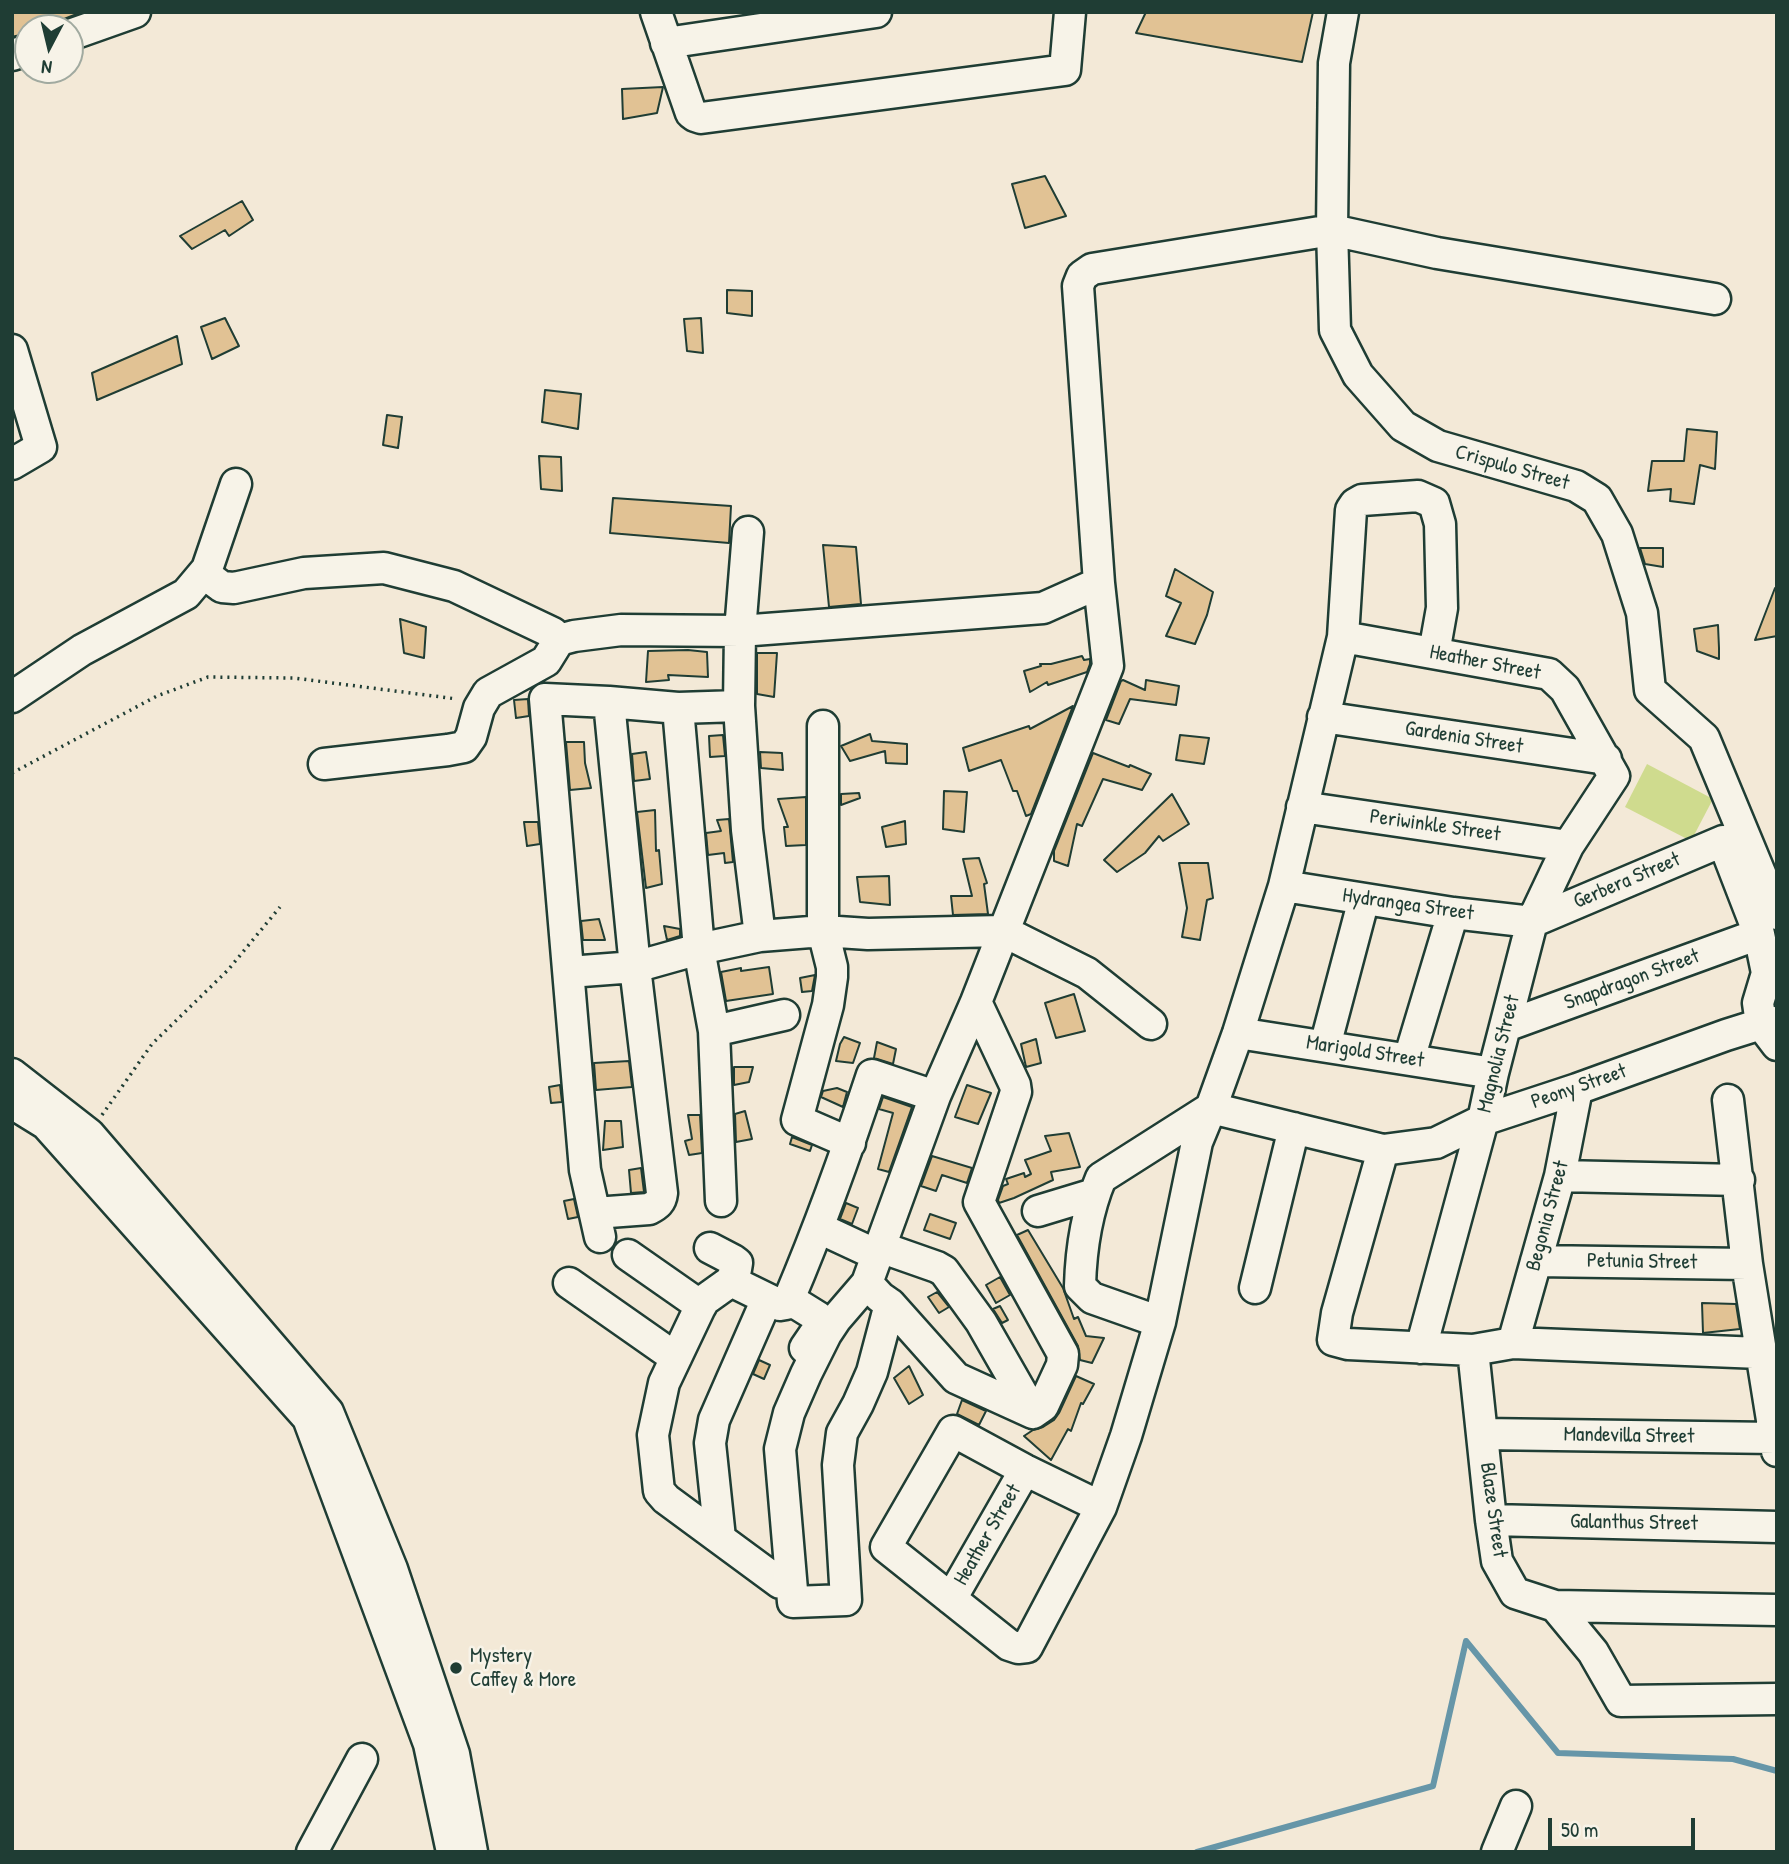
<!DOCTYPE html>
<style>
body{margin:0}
#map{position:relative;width:1789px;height:1864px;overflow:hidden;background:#f3e9d7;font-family:"Patrick Hand",sans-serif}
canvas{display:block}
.frame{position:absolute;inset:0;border:14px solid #1f3d34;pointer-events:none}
.north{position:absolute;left:14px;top:14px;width:70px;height:70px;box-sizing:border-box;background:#f7f3e8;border:2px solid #a1aaa0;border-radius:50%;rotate:187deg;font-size:19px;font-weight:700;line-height:28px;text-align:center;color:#1f3d34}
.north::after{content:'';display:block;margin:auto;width:24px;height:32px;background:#1f3d34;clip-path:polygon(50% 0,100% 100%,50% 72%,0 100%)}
.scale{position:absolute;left:1548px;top:1818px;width:147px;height:32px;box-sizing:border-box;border:4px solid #1f3d34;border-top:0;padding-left:9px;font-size:21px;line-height:24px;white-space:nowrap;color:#1f3d34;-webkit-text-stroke:5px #f7f3e8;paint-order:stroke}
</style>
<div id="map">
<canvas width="1789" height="1864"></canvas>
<div class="frame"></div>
<div class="north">N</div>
<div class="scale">50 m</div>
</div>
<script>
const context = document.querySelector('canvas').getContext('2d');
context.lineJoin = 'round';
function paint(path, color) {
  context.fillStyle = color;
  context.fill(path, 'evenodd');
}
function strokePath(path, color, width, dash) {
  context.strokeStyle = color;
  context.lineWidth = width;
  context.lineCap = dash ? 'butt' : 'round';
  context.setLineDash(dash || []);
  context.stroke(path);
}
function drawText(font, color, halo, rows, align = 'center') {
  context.font = font + ' "Patrick Hand",sans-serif';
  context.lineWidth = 5;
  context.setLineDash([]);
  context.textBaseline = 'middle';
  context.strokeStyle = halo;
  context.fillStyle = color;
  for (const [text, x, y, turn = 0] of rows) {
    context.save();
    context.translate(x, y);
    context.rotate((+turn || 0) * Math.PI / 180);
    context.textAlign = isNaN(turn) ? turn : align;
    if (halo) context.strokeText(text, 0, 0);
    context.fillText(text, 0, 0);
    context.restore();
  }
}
paint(new Path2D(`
 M1647,764L1713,799L1691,841L1625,807Z`), '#cfdb8e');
strokePath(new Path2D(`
 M1197,1852L1433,1786L1466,1641L1558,1753L1733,1759L1777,1771`), '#6696a8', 6);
const building = new Path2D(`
 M12,12H82L64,19L57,23L55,28H28V33L12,37Z
 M1146,12H1313L1302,62L1136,33Z
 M663,87L657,113L623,119L622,89Z
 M1045,176L1066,216L1025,228L1012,184Z
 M242,201L253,220L229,236L225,230L192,249L180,236Z
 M727,290L752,291V316L727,313Z
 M225,318L239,346L212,359L201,327Z
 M701,318L703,353L687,351L684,319Z
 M177,336L182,364L97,400L92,373Z
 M545,390L581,394L578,429L542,422Z
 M387,415L402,417L398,448L383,445Z
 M1687,429L1717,432L1715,469L1700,465L1694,504L1670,501L1671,489L1648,491L1652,461H1684Z
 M539,456L561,457L562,491L541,489Z
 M613,498L731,506L729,543L610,533Z
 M823,545L856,547L861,604L829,607Z
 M1640,548H1663V567L1645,564Z
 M1175,569L1213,592L1207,615L1195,644L1166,636L1181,603L1166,596Z
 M1775,588H1777V636L1755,640Z
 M400,619L426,627L424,658L404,653Z
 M1718,625L1719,648V659L1697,651L1694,629Z
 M688,650L707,652L708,677L668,675L669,680L646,682L648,651Z
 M757,653H777L774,697L757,694Z
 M1082,656L1084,660L1090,659V664L1087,672L1048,685L1047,682L1030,692L1024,671L1041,666L1040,664H1051Z
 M1123,680L1145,690L1146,680L1179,686L1176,705L1130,699L1119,724L1106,720L1121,681Z
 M528,699L529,716L516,718L514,700Z
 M1073,706L1031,814L1026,816L1017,791H1013L1001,760L969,771L963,748L1029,726L1030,729Z
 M870,734L872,741L907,744V764L886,763L885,751L850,761L841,746Z
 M723,735L725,756L710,757L709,736Z
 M1180,735L1209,738L1204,764L1176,760Z
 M566,742H584L585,763L591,788L570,790Z
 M646,752L650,779L634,781L632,754Z
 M760,752L782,753L783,770L761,768Z
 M1093,753L1129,767L1130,765L1151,774L1142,790L1103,779L1082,826L1077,824L1068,866L1054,861V851Z
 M944,791L967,792L964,832L943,829Z
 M859,793L860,798L841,805V794Z
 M1172,794L1189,824L1163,841L1159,836L1145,853L1117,872L1104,860Z
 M806,797V845L786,846L784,827H788L778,799Z
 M655,810L656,851L659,850L662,884L646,888L637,812Z
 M729,819L733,862L725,863L724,853L708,855L706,833L721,831L717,820Z
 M905,821L906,844L886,847L882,827Z
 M524,822H538L540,844L527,846Z
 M979,858L987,883L984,884L988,914L953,915L951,896H972L963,859Z
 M1179,863H1208L1213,898L1207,900L1200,940L1182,937L1187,908Z
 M889,876L890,905L860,902L857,877Z
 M599,919L605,940H583L581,921Z
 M664,926L680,929V936L667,940Z
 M769,967L773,994L726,1001L721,972L741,968V971Z
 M815,975L812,991L802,992L800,978Z
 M1074,994L1085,1031L1056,1038L1045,1003Z
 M844,1037L860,1043L853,1063L836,1061L840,1044Z
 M1036,1039L1041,1063L1026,1067L1021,1044Z
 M877,1042L896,1049L893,1064L874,1058Z
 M629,1061L632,1087L596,1090L594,1063Z
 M734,1067H753L749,1082L734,1085Z
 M560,1085L562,1102L551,1103L549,1087Z
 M967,1085L991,1093L978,1124L955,1117Z
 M837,1088L847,1092L843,1107L821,1097L823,1091Z
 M883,1097L912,1107L889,1172L878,1169L893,1113L879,1109Z
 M745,1111L752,1139L736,1142L735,1114Z
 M688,1115H700L702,1153L689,1155L685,1141L692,1139Z
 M605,1121H621L623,1147L603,1150Z
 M1069,1133L1080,1167L1051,1172L1053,1180L1014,1198L999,1203L998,1200L1003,1186L1008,1184L1006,1179L1024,1173L1025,1177L1031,1174L1025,1160L1051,1151L1045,1136Z
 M792,1137L812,1145L810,1151L790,1144Z
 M932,1156L972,1168L967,1183L942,1175L936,1191L921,1186Z
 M641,1168L644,1192L631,1193L629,1170Z
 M574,1199L578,1217L568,1219L564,1201Z
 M846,1203L858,1208L852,1224L840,1219Z
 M930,1214L956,1223L950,1239L924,1230Z
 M1028,1230L1063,1288L1074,1319L1078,1317L1086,1336L1104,1338L1092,1363L1080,1360L1078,1346L1017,1235Z
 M1000,1277L1010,1295L996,1303L986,1285Z
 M937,1292L949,1307L939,1313L928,1297Z
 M1702,1303L1736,1304L1740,1329L1703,1333Z
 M1000,1306L1008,1320L1002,1323L993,1309Z
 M759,1360L770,1365L764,1379L753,1374Z
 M909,1366L923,1395L909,1404L894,1378Z
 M1076,1376L1094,1384L1083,1404L1081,1403L1071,1431L1068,1429L1051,1460L1024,1436L1033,1430L1043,1427L1054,1420L1059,1413Z
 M962,1400L986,1411L979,1425L957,1414Z`);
paint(building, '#e1c294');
strokePath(building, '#1f3d34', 2);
const minor = new Path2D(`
 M656,12L691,113L695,116L701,118L1065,70L1070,12
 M1343,12L1334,63L1332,230L1335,330L1358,375L1403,426L1438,446L1576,486L1597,499L1617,534L1642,613L1650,690L1704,738L1777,914
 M70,35L135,12
 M666,43L876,12
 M12,55L28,50
 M12,350L41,447L12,464
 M236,484L207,569L210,578L222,587L234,588L304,573L384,568L454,586L553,633L559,640
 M1343,637L1549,674L1565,689L1614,776L1568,846L1532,922L1493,1073L1483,1120L1421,1348
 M12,697L82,650L186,594L207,569
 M678,708L699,949L714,1031L721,1201
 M1323,717L1606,759
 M823,726V931L832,967V977L828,1005L797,1120L850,1143
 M324,764L448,750L464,747L471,737L479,708L488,693L546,661L559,640L574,636L621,630L740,631L748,532
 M1302,807L1568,846
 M760,936L747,830L739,706L740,631L1043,608L1099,583
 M569,972L635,967L699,949L760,936L823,931L868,934L1003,931L1087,973L1151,1024
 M976,1002L1015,1085L1016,1092L979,1202L1063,1354L1062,1365L1043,1406L1033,1413L956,1378L890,1304L880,1297L867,1283L935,1096L976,1002L1108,666L1099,583L1078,286L1082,276L1092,269L1332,230L1437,253L1715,299
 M1777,1022L1761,1024L1777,1045
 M1506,1026L1759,934
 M714,1031L784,1015
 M1238,1033L1493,1073
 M1325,1046L1364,899
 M1409,1059L1453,913
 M12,1074L89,1134L328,1412L392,1569L454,1754L472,1852
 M1728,1100L1747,1264L1777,1451
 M12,1103L46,1124L308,1418L429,1744L452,1852
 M1211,1108L1383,1150L1436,1143L1483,1120L1577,1089L1726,1035L1761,1024L1758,1003L1767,973L1759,934L1723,841L1532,922L1453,913L1284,886
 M1383,1150L1337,1313L1333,1340L1348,1344L1473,1350L1513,1343L1760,1353
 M1560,1176L1739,1180
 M1038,1211L1094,1194
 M595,1213L649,1209C657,1205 661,1202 662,1193L635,967L609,702
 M819,1228L877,1255
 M600,1237L585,1170L545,699L609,702L678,708L739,706
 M880,1247L937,1267L944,1271L981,1322L1033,1413
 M710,1248L733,1260L737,1263L736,1269L731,1281L703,1301L664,1383L653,1435L659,1491L666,1499L780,1583
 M628,1255L701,1306
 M1536,1261L1747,1264
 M731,1281L780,1305L786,1304L789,1299C820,1226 847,1151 872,1075L935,1096
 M569,1283L676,1358
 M867,1283L836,1319L826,1334L806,1374L789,1413L780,1449L793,1602L846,1600L838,1465L842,1433L858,1404L872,1372L890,1304
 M1255,1288L1294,1128
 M789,1299L818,1317V1329L805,1348
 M1160,1322L1092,1298L1080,1286C1081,1250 1087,1211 1101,1178L1211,1108
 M1513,1343L1560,1176L1577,1089
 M1473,1350L1491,1520L1497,1561L1515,1593L1555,1606L1593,1652L1621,1701L1777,1699
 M1483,1434L1775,1438
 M1101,1507L1025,1470L953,1431L886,1547L1009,1645L1018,1648L1027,1647L1101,1507L1126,1436L1160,1322L1197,1142L1211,1108L1238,1033L1284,886L1343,637L1351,510L1355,504L1362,500L1418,496L1434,503L1440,524L1442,608L1434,653
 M1491,1520L1777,1527
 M720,1538L710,1443L714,1420L767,1299
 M951,1599L1025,1470
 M1555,1606L1777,1610
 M312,1852L362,1759
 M1497,1852L1516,1806`);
strokePath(minor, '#1f3d34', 35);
strokePath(new Path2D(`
 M12,773L157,696L208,677L294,678L457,699
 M102,1115L152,1044L228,970L280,907`), '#1f3d34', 3.5, [2, 5]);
strokePath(minor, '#f7f3e8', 30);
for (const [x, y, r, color] of [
 [456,1668,7,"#1f3d34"]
]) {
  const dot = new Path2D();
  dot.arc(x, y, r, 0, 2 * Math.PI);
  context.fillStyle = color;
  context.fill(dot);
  strokePath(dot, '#f7f3e8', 2.5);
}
drawText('21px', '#1f3d34', '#f7f3e8', [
 ["Crispulo Street",1512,468,16],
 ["Heather Street",1485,663,11],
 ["Gardenia Street",1464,738,9],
 ["Periwinkle Street",1435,826,8],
 ["Gerbera Street",1627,881,-23],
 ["Hydrangea Street",1408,905,8],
 ["Snapdragon Street",1632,980,-20],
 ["Marigold Street",1365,1052,9],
 ["Magnolia Street",1499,1054,-76],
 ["Peony Street",1579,1087,-19],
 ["Begonia Street",1548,1216,-75],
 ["Petunia Street",1642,1262,1],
 ["Mandevilla Street",1629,1436,1],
 ["Blaze Street",1493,1510,82],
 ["Galanthus Street",1634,1523,1],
 ["Heather Street",988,1535,-60]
]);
drawText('21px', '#1f3d34', '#f7f3e8', [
 ["Mystery",470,1656],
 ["Caffey & More",470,1680]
], 'left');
</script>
